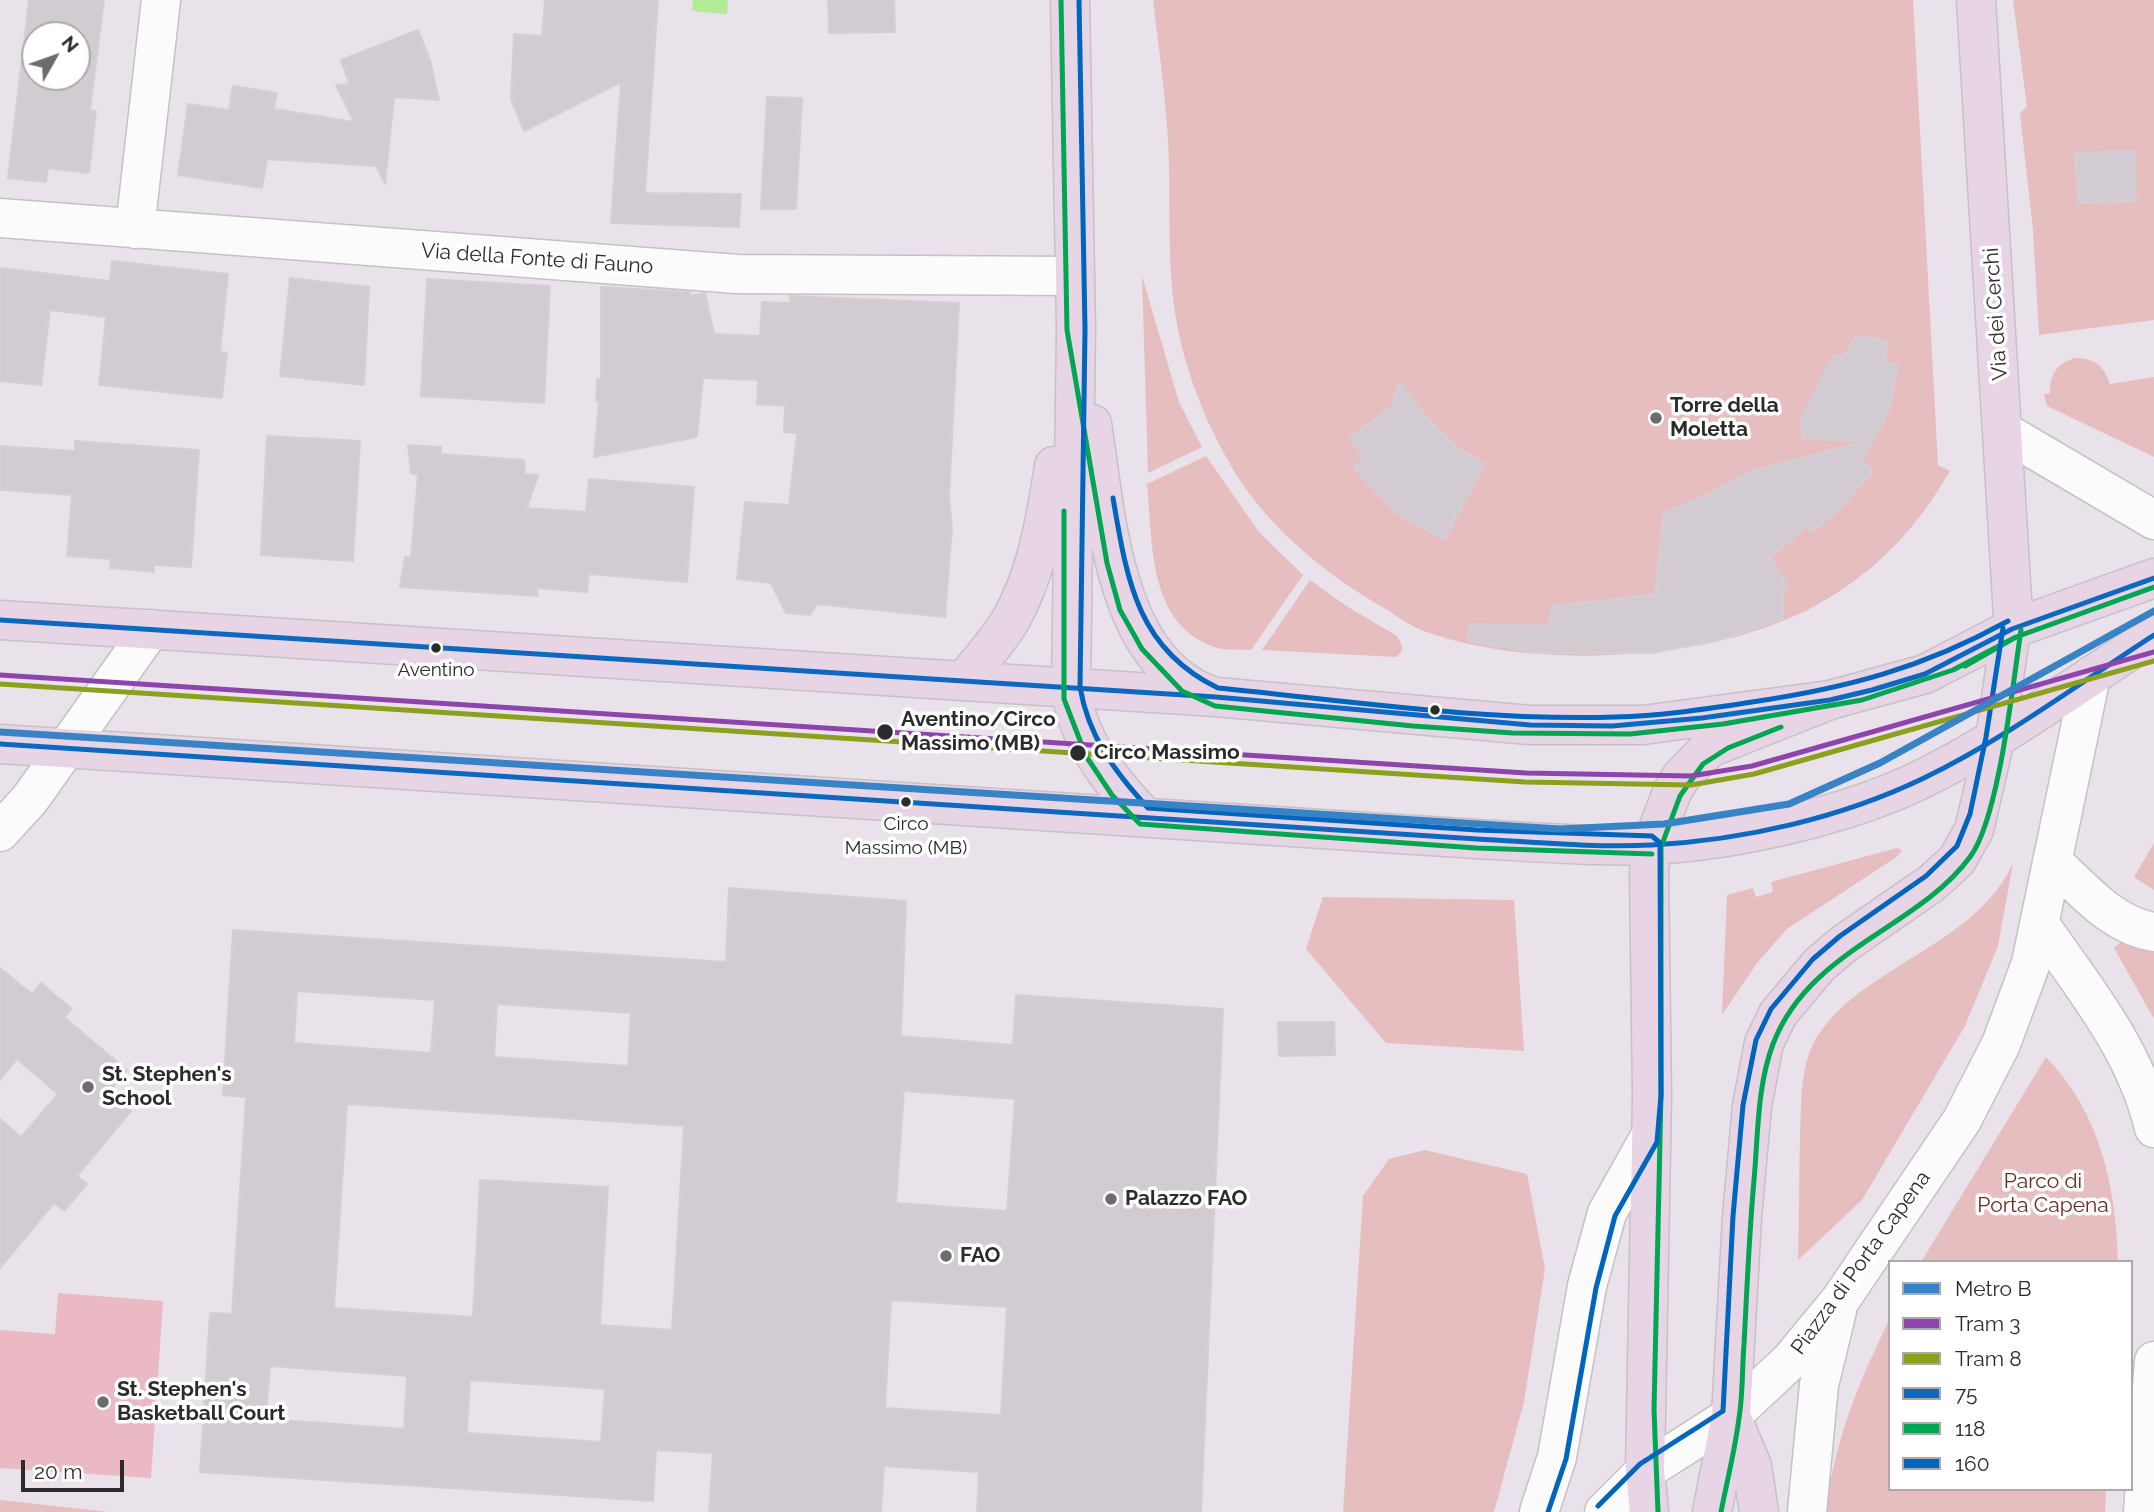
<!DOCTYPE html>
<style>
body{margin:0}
#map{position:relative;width:2154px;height:1512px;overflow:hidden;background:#eae2ea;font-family:Raleway,sans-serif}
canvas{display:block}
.legend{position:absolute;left:1888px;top:1260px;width:245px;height:231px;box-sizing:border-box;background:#fff;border:2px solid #aaa;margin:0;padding:9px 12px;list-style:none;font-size:21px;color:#2b2b2b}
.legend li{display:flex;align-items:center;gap:14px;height:35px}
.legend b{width:35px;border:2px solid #aaa}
.north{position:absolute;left:21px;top:21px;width:70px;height:70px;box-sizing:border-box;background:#fff;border:2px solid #aaa;border-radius:50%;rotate:50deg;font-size:19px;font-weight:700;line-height:28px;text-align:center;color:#2b2b2b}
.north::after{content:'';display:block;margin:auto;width:24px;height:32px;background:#6e6b6e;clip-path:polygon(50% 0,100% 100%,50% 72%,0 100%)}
.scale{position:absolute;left:21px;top:1460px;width:103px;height:32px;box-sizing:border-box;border:4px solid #2b2b2b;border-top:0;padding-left:9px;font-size:21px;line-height:24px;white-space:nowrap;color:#2b2b2b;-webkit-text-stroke:5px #fff;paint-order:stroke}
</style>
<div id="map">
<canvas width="2154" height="1512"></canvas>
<ul class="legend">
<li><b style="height:9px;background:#3783c6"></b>Metro B</li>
<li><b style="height:9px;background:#8e44ad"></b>Tram 3</li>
<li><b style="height:9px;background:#8ba01c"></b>Tram 8</li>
<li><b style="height:9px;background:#0c69bf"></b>75</li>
<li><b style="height:9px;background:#00a651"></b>118</li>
<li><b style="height:9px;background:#0065bd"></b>160</li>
</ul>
<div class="north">N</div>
<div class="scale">20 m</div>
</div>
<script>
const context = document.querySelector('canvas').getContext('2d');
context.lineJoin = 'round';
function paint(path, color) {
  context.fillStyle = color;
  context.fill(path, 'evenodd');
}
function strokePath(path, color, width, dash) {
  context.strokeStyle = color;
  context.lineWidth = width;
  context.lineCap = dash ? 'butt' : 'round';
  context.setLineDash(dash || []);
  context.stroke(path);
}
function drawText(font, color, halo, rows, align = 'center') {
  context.font = font + ' Raleway,sans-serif';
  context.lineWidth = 7;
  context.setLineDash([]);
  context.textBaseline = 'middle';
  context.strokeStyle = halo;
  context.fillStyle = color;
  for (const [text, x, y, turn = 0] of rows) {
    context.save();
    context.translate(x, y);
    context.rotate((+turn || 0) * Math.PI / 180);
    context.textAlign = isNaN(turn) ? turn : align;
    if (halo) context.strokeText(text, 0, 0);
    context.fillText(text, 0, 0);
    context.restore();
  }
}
paint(new Path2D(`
 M1153,0H1913L1938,465L1950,471C1915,531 1876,572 1815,606C1713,662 1532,671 1424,631C1412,627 1400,618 1389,611C1325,575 1261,523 1226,457C1201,412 1183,364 1175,313C1166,252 1172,188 1167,126C1164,84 1158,42 1153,0Z
 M2013,0H2154V320L2039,335L2033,230L2020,114L2027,106Z
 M1142,276L1179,402L1202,447L1148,473Z
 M2075,358C2095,358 2104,366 2110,384L2154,377V457L2047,406L2044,394L2050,393C2050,374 2057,363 2075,358Z
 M1206,456L1259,532L1303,575L1251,650C1240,649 1225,651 1214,647C1147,623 1153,542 1147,484Z
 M1310,580L1348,607L1397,636L1402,645L1401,653L1396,657L1262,650Z
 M2154,843V890L2134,877Z
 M1897,848L1902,850L1898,856L1787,929L1757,963L1722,1015L1727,895L1753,888L1756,897L1773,892L1771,882Z
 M2013,863L1998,946L1965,1026L1862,1200L1798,1260C1799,1219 1799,1178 1800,1137C1801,1112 1800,1082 1808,1057C1836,972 1974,952 2013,863Z
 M1323,897L1514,900L1524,1051L1386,1043L1306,949Z
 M2126,938L2154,950V1019L2114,948Z
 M2046,1057C2100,1113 2116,1185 2118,1262H1921Z
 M1425,1150L1527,1174L1545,1269L1524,1402L1494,1512H1343L1363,1196L1389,1159Z
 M1890,1319V1489H2106L2105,1512H1825C1836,1439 1857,1384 1890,1319Z
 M0,1500L109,1512H0Z`), '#e6bebf');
paint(new Path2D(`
 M58,1293L163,1301L151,1478L0,1468V1330L55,1334Z`), '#eab9c4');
paint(new Path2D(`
 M693,0H728L727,14L692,11Z`), '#b3ea96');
const building = new Path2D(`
 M29,0H104L90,110L96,111L89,173L48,168L46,182L8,178ZM35,35H77V77H35Z
 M545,0H658L645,193L741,194L739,227L611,223L621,82L524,131L511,99L514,34L542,36Z
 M828,0H894L895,32L829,33Z
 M418,30L430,60L439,100L394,97L385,184L376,166L267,159L262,188L178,175L188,104L229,110L233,86L277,93L274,109L354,122L336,85L349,84L341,60Z
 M767,97L802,98L796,209H761Z
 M2134,151L2136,201L2079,203L2075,153Z
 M112,261L228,274L220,352L227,353L222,398L99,385L106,317L50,310L41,385L0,381V268L110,281Z
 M290,278L369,287L364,385L280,376Z
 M427,279L550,286L544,403L421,396Z
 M601,287L690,292V296L705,293L714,334L760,336L762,302L790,303V296L959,303L949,496L952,528L945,617L817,604L810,615L786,613L771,583L737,579L745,502L789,505L797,433L784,432L785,406L757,404L758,380L703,378L697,437L594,457L599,402L596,400L597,379H601Z
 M1856,336L1888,341L1884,361L1898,366L1888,412L1862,462L1873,471L1834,515L1811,531L1807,526L1770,557L1788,587L1783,591V619L1716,641L1652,653H1541L1468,641L1469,624L1549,626L1552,606L1655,595L1664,513L1714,492L1749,472L1867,441L1803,439L1800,422L1833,355L1843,358Z
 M1399,382L1432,424L1452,443L1484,464L1444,540L1396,512L1354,468L1364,458L1350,438L1392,407Z
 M267,436L360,441L353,561L261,555Z
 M75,441L199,450L191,567L154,565V572L110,568L111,559L67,556L72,495L0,490V446L75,451Z
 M408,445L441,447V454L524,460L525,474L538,475L527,508L586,512L589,479L694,487L687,582L589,574L587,592L536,588L538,596L400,587L405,557L411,558L418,475L411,473Z
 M729,888L906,901L901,1036L1013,1045L1016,995L1223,1009L1201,1512H977L979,1472L884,1466L881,1512H709L713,1453L656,1450L653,1501L200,1472L210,1313L232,1314L246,1097L223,1095L233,930L726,962ZM297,991L435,1000L431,1053L294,1043ZM497,1004L631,1013L628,1066L494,1057ZM904,1091L1015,1099L1007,1211L896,1203ZM347,1104L684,1126L672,1330L600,1325L608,1187L480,1180L473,1317L334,1308ZM891,1300L1007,1307L1001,1415L885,1408ZM270,1366L407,1376L404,1429L266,1419ZM470,1380L605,1389L601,1442L467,1433Z
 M0,968L32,994L41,983L72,1009L64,1017L127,1070L109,1092L131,1111L77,1176L87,1184L64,1211L54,1203L0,1268V1119L21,1137L58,1094L17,1059L0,1080Z
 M1278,1022H1334L1335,1055L1279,1056Z`);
paint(building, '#d2ccd2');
strokePath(building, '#d5ced5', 2);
const minor = new Path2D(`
 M0,218L737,274L1075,276
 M135,229L161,0
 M2003,431L2154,520
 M0,832L30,799L151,629
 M2052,861C2083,889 2111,925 2154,932
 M2041,926C2085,989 2136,1051 2154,1128
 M1539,1512L1557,1457L1587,1286L1607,1213L1648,1140
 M1604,1512L1645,1471L1731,1416L1790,1361L1841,1299L1962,1120L2001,1044L2031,963L2091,676
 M1807,1512L1819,1385L1837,1311
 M2143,1512L2154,1361`);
const major = new Path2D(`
 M1070,0L1076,329L1071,688C1076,738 1110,781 1144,816
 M1092,424C1106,510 1112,661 1210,695
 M0,620L1216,697L1530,725H1643L1830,700
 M964,681C979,662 997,642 1010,621C1037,574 1046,518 1054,466
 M0,744L1477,839C1535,842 1594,847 1652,845C1735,841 1850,815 1924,778C2005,738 2078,683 2154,635
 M1731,1416L1752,1466L1759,1512
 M1649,1512L1645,1471L1652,1095L1649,872L1652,845L1672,792L1681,777L1709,748L1830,700L1925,674L2012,629L2154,578
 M1712,1512L1731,1416L1742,1217L1752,1106L1764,1043L1778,1014L1819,965L1845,943L1932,883L1957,860L1974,830L1995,739L2013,616L1976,0`);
strokePath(minor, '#c3c2c4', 41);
strokePath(major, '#c5c2c5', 41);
strokePath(minor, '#fcfbfc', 38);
strokePath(major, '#e7d4e4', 38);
strokePath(new Path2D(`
 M0,620L1216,697L1530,725L1612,726L1702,718L1830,700L1872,690L1925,674L2012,629L2154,578
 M0,744L1477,839C1535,842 1594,848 1652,845C1744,840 1841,818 1924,778C2005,739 2078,684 2154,635`), '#0c69bf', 5);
strokePath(new Path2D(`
 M1061,0L1067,330L1107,563L1120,610L1142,649L1182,691L1215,706L1413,726L1513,733L1630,734L1723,724L1862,700L1953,670L2016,637
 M1064,511V699L1086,756L1112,795L1140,824L1476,848L1652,854
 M1965,666L2016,637L2154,587
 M1658,1512L1654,1410L1661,1095V847L1680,796L1703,764L1728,748L1781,727
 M1721,1512C1727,1481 1735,1450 1739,1418C1743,1394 1742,1369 1744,1344C1747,1290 1749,1235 1754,1180C1758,1137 1757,1086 1773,1044C1809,949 1917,929 1970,857C1999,819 2013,682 2021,630`), '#00a651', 5);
strokePath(new Path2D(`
 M1079,0L1085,329L1080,687C1088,736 1115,772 1148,808L1477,830L1652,836L1660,843L1661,1095L1657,1142L1615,1216L1596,1288L1566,1459L1548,1512
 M1113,498C1127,580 1137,649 1218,688C1350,701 1482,721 1615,717C1661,716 1706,709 1752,702C1847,688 1923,668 2008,621
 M1598,1506L1640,1464L1723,1411L1733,1216L1743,1105L1756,1040L1771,1009L1813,959L1840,936L1926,876L1957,846L1970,814L1986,737L2003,628`), '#0065bd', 5);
strokePath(new Path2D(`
 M0,675L1526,773L1691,776L1752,766L2154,652`), '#8e44ad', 5);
strokePath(new Path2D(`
 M0,684L1525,782L1691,785L1754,774L2154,661`), '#8ba01c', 5);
strokePath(new Path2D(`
 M0,732L1560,829L1664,824L1789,804L1880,763L2154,611`), '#3783c6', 7);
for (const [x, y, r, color] of [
 [1656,418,7,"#6e6b6e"],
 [436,648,6,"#2b2b2b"],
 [1435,710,6,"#2b2b2b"],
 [885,732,9,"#2b2b2b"],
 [1078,753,9,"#2b2b2b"],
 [906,802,6,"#2b2b2b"],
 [88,1087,7,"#6e6b6e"],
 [1111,1199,7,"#6e6b6e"],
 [946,1256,7,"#6e6b6e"],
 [103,1402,7,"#6e6b6e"]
]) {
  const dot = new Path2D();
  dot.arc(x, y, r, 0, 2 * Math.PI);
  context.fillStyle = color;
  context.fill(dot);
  strokePath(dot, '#fff', 2.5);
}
drawText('19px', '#2b2b2b', '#fff', [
 ["Aventino",436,670],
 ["Circo",906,824],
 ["Massimo (MB)",906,848]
]);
drawText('21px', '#2b2b2b', '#fff', [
 ["Via della Fonte di Fauno",537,259,4],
 ["Via dei Cerchi",1996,314,-94],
 ["Piazza di Porta Capena",1861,1263,-54]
]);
drawText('bold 21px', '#2b2b2b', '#fff', [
 ["Torre della",1670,406],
 ["Moletta",1670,430],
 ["St. Stephen's",102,1075],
 ["School",102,1099],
 ["Palazzo FAO",1125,1199],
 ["FAO",960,1256],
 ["St. Stephen's",117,1390],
 ["Basketball Court",117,1414]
], 'left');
drawText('bold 21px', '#2b2b2b', '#fff', [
 ["Aventino/Circo",901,720],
 ["Massimo (MB)",901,744],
 ["Circo Massimo",1094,753]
], 'left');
drawText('21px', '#692a1b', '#fff', [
 ["Parco di",2043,1182],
 ["Porta Capena",2043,1206]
]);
</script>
